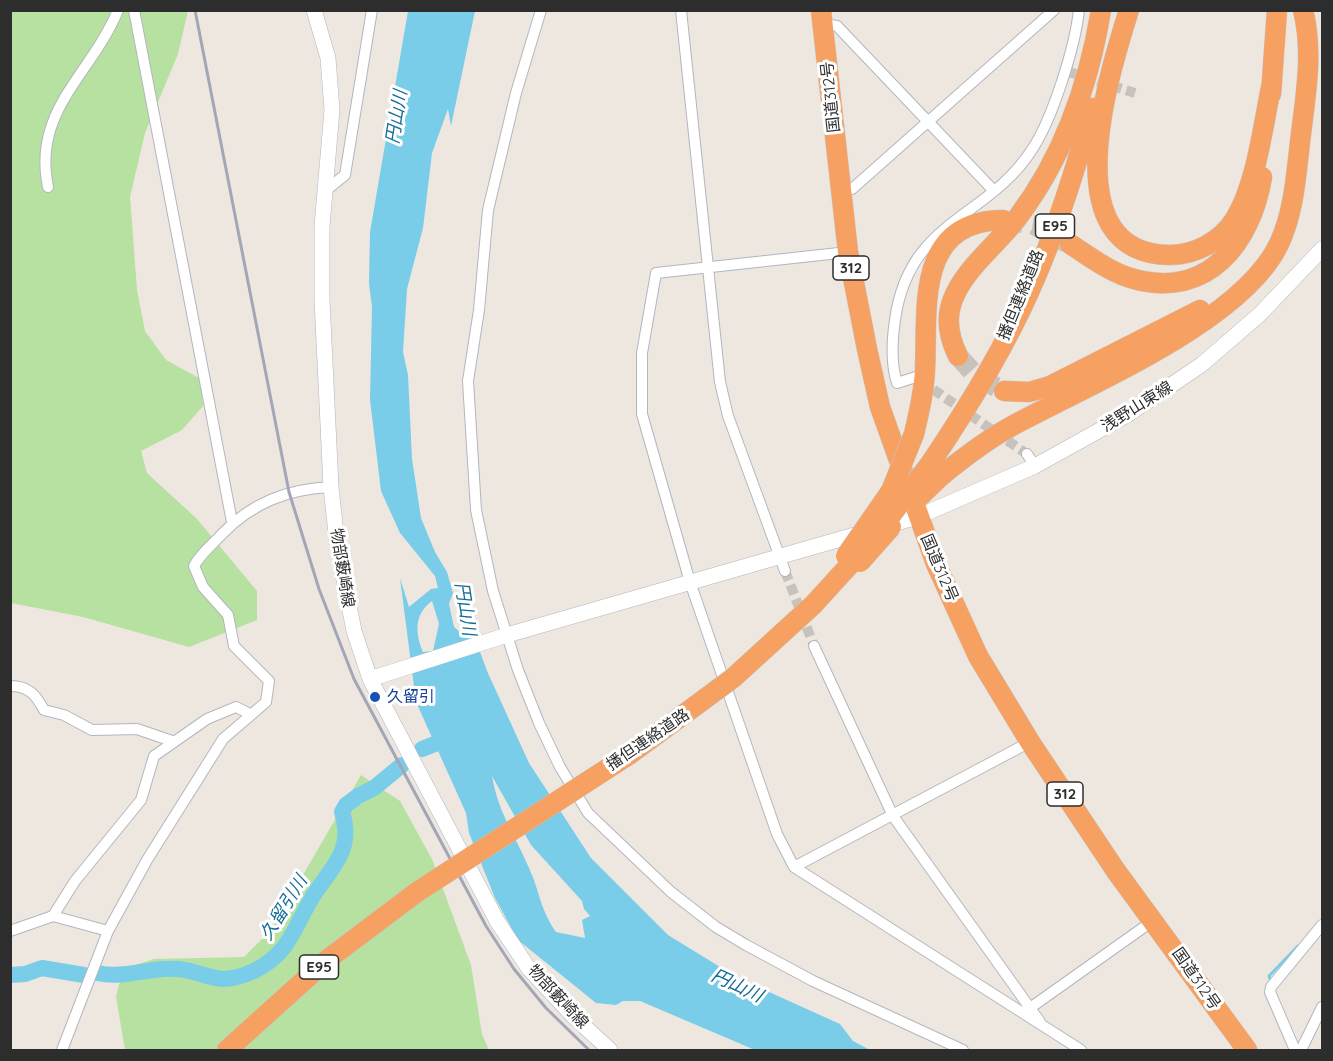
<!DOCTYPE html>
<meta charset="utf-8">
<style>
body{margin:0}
#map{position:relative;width:1333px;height:1061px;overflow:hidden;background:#ede7e0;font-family:Quicksand,sans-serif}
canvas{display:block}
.frame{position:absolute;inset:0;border:12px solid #2d2d2d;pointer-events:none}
</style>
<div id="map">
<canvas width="1333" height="1061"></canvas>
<div class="frame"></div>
</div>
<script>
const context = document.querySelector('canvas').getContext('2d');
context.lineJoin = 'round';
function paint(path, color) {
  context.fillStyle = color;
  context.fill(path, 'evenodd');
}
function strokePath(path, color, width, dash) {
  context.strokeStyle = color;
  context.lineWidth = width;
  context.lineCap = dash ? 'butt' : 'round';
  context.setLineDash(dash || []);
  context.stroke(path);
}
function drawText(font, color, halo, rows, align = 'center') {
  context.font = font + ' Quicksand,"Noto Sans JP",sans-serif';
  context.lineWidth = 6;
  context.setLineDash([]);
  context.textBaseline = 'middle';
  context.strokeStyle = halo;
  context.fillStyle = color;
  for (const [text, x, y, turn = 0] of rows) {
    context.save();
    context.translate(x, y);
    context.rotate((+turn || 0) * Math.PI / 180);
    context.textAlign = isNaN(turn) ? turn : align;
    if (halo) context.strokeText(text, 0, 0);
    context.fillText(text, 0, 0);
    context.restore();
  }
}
paint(new Path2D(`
 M10,11H188L178,54L145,133L130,197L137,290L145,331L166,360L201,379L203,406L182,430L141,451L147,473L197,519L257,591V620L189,647L83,617L11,603Z
 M361,775L400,801L432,859L471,965L482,1034L489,1050H125L116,997L123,969L154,959L244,957L271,930Z`), '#b7e1a0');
paint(new Path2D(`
 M408,11H475L451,126L448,109L432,153L423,228L407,289L403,352L408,375L412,459L421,518L435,552L447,572L453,593L449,604L454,627L462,634L460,607L465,611L487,671L529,763L591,858L668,935L738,978L840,1024L853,1041L870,1050H755L640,1001H623L616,1005L596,1003L518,940L495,898L469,833L466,813L416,702L400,578L409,607L431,589L438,588L435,576L400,533L381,491L370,400L372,307L369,283L370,232ZM432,601L439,624L433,651L423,652C415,633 414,614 432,601ZM492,776L531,845L582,901L584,909L590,916L582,920L585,938L556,932C540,909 540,892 529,868C515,835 498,812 492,776Z`), '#79cde9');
strokePath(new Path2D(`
 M1270,979L1269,976L1298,946`), '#79cde9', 3);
strokePath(new Path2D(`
 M422,749L455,736
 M97,973C127,979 147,967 178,969C194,970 207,978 223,979C233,979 245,975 254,971C293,952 294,923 317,890C336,863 353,847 342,812L346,805L358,796L374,788L402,765
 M10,975L25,974L42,968L84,975`), '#79cde9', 16);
strokePath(new Path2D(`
 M1069,72L1135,93
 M921,381L1027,454
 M785,571L814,646`), '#c7c2bc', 10, [10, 5]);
strokePath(new Path2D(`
 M1003,220L1034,225L1067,243
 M958,356L978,378L1004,391`), '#c7c2bc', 20, [20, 10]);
const street = new Path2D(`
 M134,10L232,522
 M541,10L516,93L488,210L479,310L468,381L476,510L493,591L518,670L539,723L560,767L588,813L671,892L716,927L746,945L813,981L963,1050
 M681,10L720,382L728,416L785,571
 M823,24L837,26L994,191
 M48,187C32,110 92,74 118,10
 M325,191L345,175L372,10
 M841,191L852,189L1054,10
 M848,252L656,273L642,353V414L690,582L777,834L794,867L1081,1050
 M916,377L897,383C891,364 892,340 895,320C909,218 988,220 1033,148C1053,117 1075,47 1079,10
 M1027,454L1035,466
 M814,646L893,816L1040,1022
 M10,686C29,686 36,695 44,710L64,715L92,730L137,729L172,741
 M794,867L1030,742
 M53,916L108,931
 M10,931L53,916L75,881L141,800L154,756L207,719L236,707L250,714
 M1030,1008L1154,920
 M62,1050L108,931L147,860L223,739L266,702L269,681L234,646L228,615L203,587L194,566C201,553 212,545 222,534C252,503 287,489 331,487
 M1295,1050L1270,992L1271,987L1322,925
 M1301,1050L1322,1007`);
const secondary = new Path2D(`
 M314,10L328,58L332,110L322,226V300L331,487L337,543L354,631L370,679L497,921L529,969L572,1015L610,1050
 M370,679L507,635L917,517L1035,466L1127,415L1201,365L1259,315L1322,249`);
const highway = new Path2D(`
 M821,10L848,252L867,349L880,407L936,564L978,656L1030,742L1116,871L1247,1050
 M1129,10C1109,74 1052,253 1169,255C1196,255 1221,241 1235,219C1257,183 1263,124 1272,83
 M1271,94L1277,10
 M1070,244C1090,257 1111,273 1134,279C1208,299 1251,243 1262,177
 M958,356C949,338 945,319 953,299C965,268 998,244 1018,217C1063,157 1089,84 1101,10
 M1004,391L1029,392L1050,386L1200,310
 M914,434C919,413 924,392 925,370C928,310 914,221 1003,220
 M930,464C967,409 1003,351 1030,290C1056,232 1075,170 1093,108
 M941,476C963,458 986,440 1012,426C1087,385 1242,322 1279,244C1294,212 1296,176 1300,142C1305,99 1314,53 1303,10
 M733,678L813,605L855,559
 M227,1050L328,959L417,892`);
strokePath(street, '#b3b6bf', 12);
strokePath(secondary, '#b3b6bf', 16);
strokePath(highway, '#c8c8c8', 21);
strokePath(street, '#fff', 10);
strokePath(secondary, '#fff', 15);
strokePath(highway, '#f6a062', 20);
strokePath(new Path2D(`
 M195,10L289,492L319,589L354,679L486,926L514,969L546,1008L589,1050`), '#a3a6b6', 3);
const highwayBridge = new Path2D(`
 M915,501L941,476
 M878,532L930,464
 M846,556L891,491L914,434
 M860,562L891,527
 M417,892L630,754L733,678`);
strokePath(highwayBridge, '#c8c8c8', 21, []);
strokePath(highwayBridge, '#f6a062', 20);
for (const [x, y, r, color] of [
 [375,697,6,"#1a4fb4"]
]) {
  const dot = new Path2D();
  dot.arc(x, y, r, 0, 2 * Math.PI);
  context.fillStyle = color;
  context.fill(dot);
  strokePath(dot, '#fff', 2);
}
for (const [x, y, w] of [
 [1055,226,39],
 [851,268,36],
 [1065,794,36],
 [319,967,39]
]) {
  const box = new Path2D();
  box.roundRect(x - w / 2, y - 12, w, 24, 4.5);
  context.fillStyle = '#fff';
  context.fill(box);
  strokePath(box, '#2d2d2d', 1.5);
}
drawText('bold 15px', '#2d2d2d', null, [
 ["E95",1055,226],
 ["312",851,268],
 ["312",1065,794],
 ["E95",319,967]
]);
drawText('16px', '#2d2d2d', '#fff', [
 ["国道312号",831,97,-96],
 ["播但連絡道路",1021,295,-68],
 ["浅野山東線",1137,407,-32],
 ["物部藪崎線",342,568,81],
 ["国道312号",939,568,67],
 ["播但連絡道路",648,740,-34],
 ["国道312号",1196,979,55],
 ["物部藪崎線",558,997,47]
]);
drawText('16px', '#164399', '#fff', [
 ["久留引",387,697]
], 'left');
drawText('italic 18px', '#156d99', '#fff', [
 ["円山川",397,117,-81],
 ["円山川",465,609,81],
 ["久留引川",284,908,-58],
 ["円山川",737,986,25]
]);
</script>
